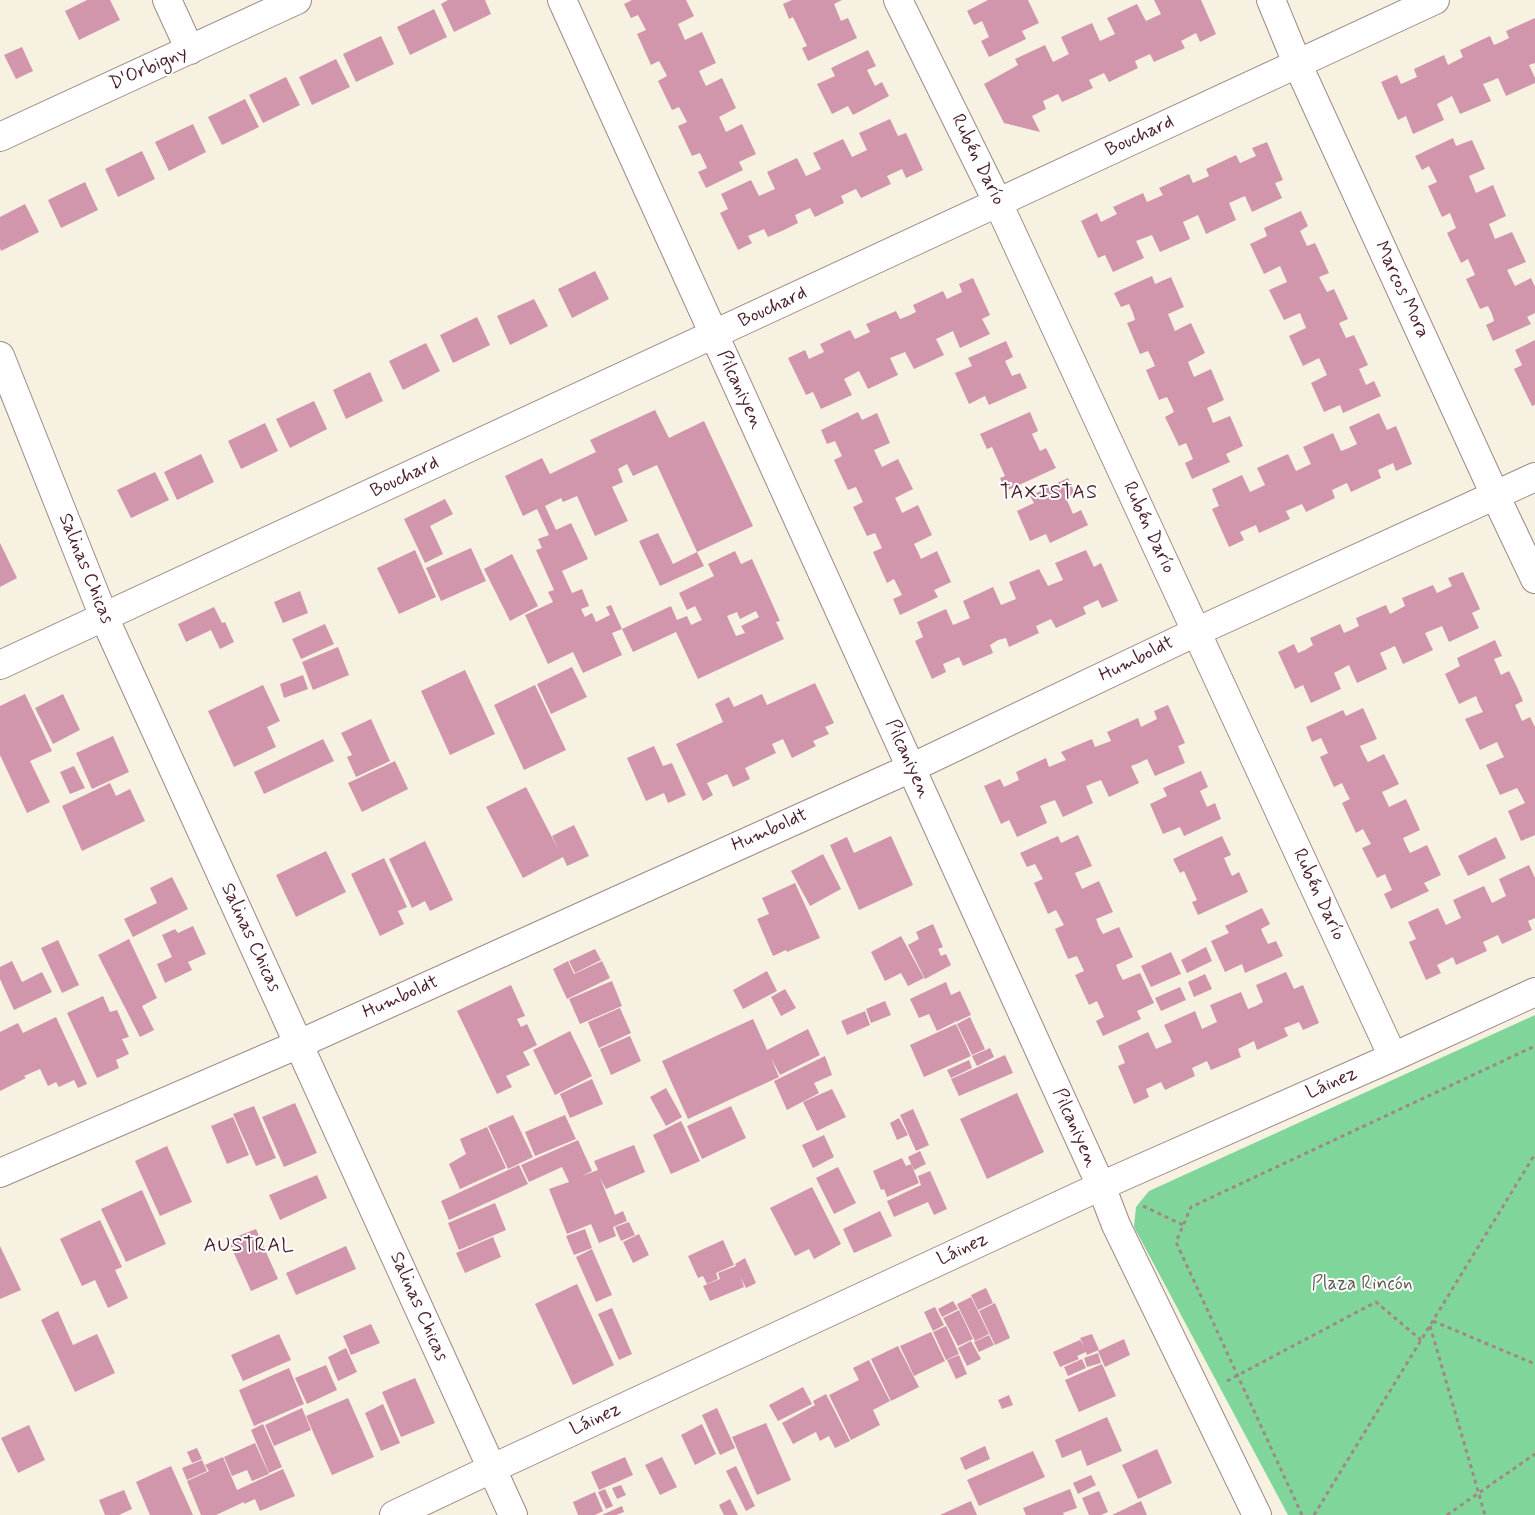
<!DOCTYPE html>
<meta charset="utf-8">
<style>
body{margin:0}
canvas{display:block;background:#f7f1e1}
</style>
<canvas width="1535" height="1515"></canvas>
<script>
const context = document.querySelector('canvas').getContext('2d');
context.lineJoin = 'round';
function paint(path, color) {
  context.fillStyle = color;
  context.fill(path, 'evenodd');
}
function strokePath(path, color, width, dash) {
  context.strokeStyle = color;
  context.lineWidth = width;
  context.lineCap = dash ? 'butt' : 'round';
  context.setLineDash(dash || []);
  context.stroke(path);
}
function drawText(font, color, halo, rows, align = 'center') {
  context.font = font + ' Mynerve,sans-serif';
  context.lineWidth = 4;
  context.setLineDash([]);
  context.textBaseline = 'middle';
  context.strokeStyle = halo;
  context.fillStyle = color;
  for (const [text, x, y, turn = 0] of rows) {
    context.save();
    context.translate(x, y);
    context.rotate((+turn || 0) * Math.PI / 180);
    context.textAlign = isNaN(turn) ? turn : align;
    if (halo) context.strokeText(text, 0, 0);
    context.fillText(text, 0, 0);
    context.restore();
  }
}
paint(new Path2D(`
 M1535,1015V1515H1288L1134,1227L1136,1207L1149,1191Z`), '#80d69a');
paint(new Path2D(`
 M87,0H110L120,20L79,40L65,11Z
 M448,0H485L491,14L454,32L441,4Z
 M632,0H686L694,16L678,24L685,40L702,32L716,63L699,71L702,78L706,86L722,78L736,108L719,117L722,123L726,132L742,124L756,154L739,162L743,170L706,188L698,172L707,168L700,153L692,156L678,126L687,122L679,107L672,110L658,81L667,76L659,61L651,65L637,34L646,30L638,15L631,18L624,4Z
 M792,0H842L834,4L841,21L848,18L857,38L808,61L802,48L807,46L793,17L789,19L783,4Z
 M988,0H1028L1039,23L1022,31L1026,39L989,57L981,41L989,37L982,21L974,25L967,11Z
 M1154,0H1201L1216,34L1200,42L1196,33L1181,41L1185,48L1154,62L1150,54L1135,61L1138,68L1109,82L1104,73L1089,80L1093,88L1078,95L1062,102L1058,94L1043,101L1046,109L1032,116L1040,132L1004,123L984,84L1018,65L1015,59L1045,45L1053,62L1069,54L1061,37L1092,23L1100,41L1115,34L1107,18L1137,4L1146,21L1161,14Z
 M434,9L447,37L410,55L397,27Z
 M1535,18V63L1529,65L1535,78V83L1506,96L1498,78L1491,81L1483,84L1491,101L1460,114L1452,96L1437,104L1444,120L1413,134L1406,116L1398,120L1381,82L1397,75L1401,84L1408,81L1417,77L1414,69L1444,55L1448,65L1463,57L1460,50L1490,36L1494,45L1501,42L1509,38L1506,31Z
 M381,36L394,64L356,82L343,54Z
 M22,47L33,71L16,79L4,55Z
 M868,50L876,66L867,70L875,86L882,82L889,96L853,115L848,106L832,114L817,84L835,76L831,68Z
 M336,59L350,87L312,105L299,77Z
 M286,77L300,105L263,123L249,95Z
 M245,99L259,127L222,145L208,117Z
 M890,119L898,136L906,133L923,170L906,178L902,169L887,176L891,184L861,198L856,189L841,196L844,203L815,217L810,208L795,215L798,223L784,230L768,237L764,229L748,236L752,243L738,250L720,213L728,209L721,194L751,180L759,196L775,189L767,172L797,158L806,176L813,173L821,169L813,153L843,139L852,157L867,150L859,133Z
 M193,124L206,152L169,171L155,142Z
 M1453,138L1456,146L1472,140L1485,169L1469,176L1476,193L1493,185L1506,216L1489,224L1495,239L1512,232L1526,262L1507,270L1515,286L1531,278L1535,287V313L1527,317L1531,324L1493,341L1486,325L1494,321L1492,314L1488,306L1480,309L1466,279L1475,275L1468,259L1461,263L1447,233L1456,228L1450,213L1442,217L1428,186L1437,182L1429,166L1422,170L1415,156Z
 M1267,142L1283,180L1275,183L1282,198L1252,212L1245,196L1229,203L1236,220L1206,234L1198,215L1183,222L1190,239L1160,252L1152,235L1136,241L1144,258L1113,272L1105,255L1098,258L1081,221L1097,213L1101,222L1117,214L1113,207L1143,193L1147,202L1163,195L1159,188L1189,174L1193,183L1200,180L1209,176L1206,169L1236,155L1240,163L1256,156L1252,148Z
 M142,151L155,179L118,197L105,169Z
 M85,182L98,210L61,228L48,200Z
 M25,204L39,232L1,251L0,248V217Z
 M1301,211L1308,226L1300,231L1307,246L1315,243L1329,273L1319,277L1327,292L1334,289L1348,319L1339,323L1346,338L1354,335L1368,365L1359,369L1366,385L1374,381L1381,396L1343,413L1340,405L1324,412L1311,383L1327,375L1319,358L1303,366L1289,336L1306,328L1300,313L1284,320L1269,290L1287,282L1280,266L1264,274L1250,244L1267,236L1264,228Z
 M595,271L609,299L572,318L558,289Z
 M1152,276L1155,284L1171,277L1184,307L1168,314L1175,331L1191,323L1205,353L1188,362L1194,377L1211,369L1224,400L1207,408L1210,415L1213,423L1230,416L1243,446L1226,454L1230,462L1192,479L1185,463L1193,459L1190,452L1186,443L1179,446L1165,417L1174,412L1171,405L1167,397L1159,400L1146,370L1155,366L1152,359L1148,351L1140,354L1127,323L1135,320L1133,313L1129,304L1121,307L1114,293Z
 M973,278L990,315L982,319L990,334L960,348L953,331L936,339L944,355L914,369L905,352L890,358L898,375L868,389L859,371L844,379L852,395L821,409L813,392L806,395L788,358L805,350L809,359L824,352L820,344L850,330L855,339L870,332L866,324L896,311L900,319L908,316L916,312L913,305L943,291L947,299L962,292L959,284Z
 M534,299L548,326L510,345L497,316Z
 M477,317L490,345L453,363L440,335Z
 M1535,340V405L1532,406L1514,369L1522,365L1515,350Z
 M1006,341L1013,357L1005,361L1012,376L1020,373L1027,388L989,405L985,396L969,404L955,373L972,366L968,358Z
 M426,343L440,371L403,390L389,361Z
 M370,372L383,401L346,419L333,390Z
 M314,401L327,429L290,448L276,419Z
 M655,410L669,438L704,421L753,526L697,552L657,465L633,476L627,464L618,469L623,482L612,487L628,521L595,536L577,496L563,502L561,498L545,506L556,530L571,523L588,559L562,571L572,593L582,589L589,606L581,609L585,617L592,613L596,622L610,615L606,607L611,605L622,629L671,606L677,620L687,616L691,625L702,620L695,606L687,610L679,593L714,576L708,564L735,551L741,564L752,559L780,621L776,622L784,639L698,679L676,632L633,652L622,629L612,633L622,655L583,673L573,652L548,664L525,615L553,602L548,592L554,590L536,550L542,548L538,539L549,535L537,509L523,516L505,476L542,458L550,474L596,452L590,440ZM756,611L759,617L741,626L745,633L736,636L727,616L737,612L740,619Z
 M858,412L862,420L877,413L890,443L874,450L882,467L898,459L913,489L895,498L898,504L902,513L918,505L932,535L914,544L917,550L921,559L937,551L951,582L934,590L938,597L900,615L893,599L902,595L894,579L887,583L873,552L882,548L875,533L867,536L853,507L863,502L856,487L848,490L834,460L842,456L835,441L827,444L821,430Z
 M1030,412L1038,431L1032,434L1040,451L1046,448L1056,468L1006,491L1000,478L1005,476L992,447L987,449L980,434Z
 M1379,413L1387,430L1396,426L1412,464L1396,471L1393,463L1378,470L1381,478L1351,492L1347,483L1332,490L1335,498L1306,512L1302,504L1286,511L1290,519L1259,533L1256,525L1240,532L1244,540L1229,547L1212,509L1219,506L1212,489L1242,475L1250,492L1265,485L1257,468L1288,454L1296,471L1311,464L1303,447L1333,433L1341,451L1349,448L1357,444L1349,427Z
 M265,423L278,451L241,469L228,441Z
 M201,454L214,482L177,500L164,472Z
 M155,472L169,500L131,518L117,490Z
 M1068,478L1075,494L1066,498L1073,514L1081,510L1088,525L1050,543L1046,534L1030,541L1017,511L1034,503L1030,496Z
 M445,499L453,514L430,526L443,554L425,563L404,519Z
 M658,533L673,564L697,552L704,566L660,586L639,541Z
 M0,543L17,578L0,587Z
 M471,548L486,581L441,601L426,568Z
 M415,550L436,597L399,614L377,568Z
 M1086,550L1094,567L1101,563L1118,601L1102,608L1098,600L1083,607L1086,614L1056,628L1051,619L1036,626L1039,633L1009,647L1006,638L998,640L990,645L993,653L963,666L959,657L943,664L946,672L932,679L915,641L923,637L917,622L946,609L953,625L970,618L963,601L993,587L1001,605L1016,599L1009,582L1039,569L1048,586L1063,580L1055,563Z
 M512,554L538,606L510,621L484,569Z
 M1463,572L1480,609L1472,613L1479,628L1449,642L1442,626L1425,633L1433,650L1403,664L1395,646L1380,653L1387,669L1357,683L1349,665L1334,673L1341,689L1311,703L1303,685L1295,689L1278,652L1294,644L1298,653L1305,650L1313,645L1310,638L1340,624L1344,633L1351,630L1359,626L1356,618L1386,605L1390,614L1405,606L1402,598L1433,585L1437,593L1452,586L1448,578Z
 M300,591L308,613L283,623L274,602Z
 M214,607L222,623L225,622L234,642L220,649L211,630L186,642L178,624Z
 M325,624L334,644L301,659L292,639Z
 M1495,640L1502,656L1494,659L1501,675L1509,671L1517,687L1523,701L1515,705L1522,721L1530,717L1535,727V835L1521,841L1508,811L1525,803L1521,795L1517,788L1500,795L1486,765L1504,757L1500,749L1497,742L1480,750L1465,719L1483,712L1479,704L1476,696L1459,704L1445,674L1460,666L1457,658Z
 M338,647L349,675L313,690L302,662Z
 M572,667L587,697L551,714L537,684Z
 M465,670L495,734L450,755L421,691Z
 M303,675L308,689L284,698L280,684Z
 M815,683L834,723L825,727L829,734L813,741L816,746L792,758L783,739L772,744L776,753L745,768L750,779L733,787L727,774L707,783L713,795L703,801L676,744L723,722L715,704L729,697L734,707L762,694L767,705Z
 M263,685L280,721L267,727L276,747L234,767L208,711Z
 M535,685L566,750L524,770L494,705Z
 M25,694L52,751L30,761L50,802L27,813L0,755V706Z
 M63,694L80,730L53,744L35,708Z
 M1168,705L1185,743L1178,746L1185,763L1155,776L1147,759L1139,763L1131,766L1139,783L1109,797L1101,780L1093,783L1086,786L1093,803L1063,817L1055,800L1047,803L1040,806L1047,823L1017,837L1009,820L1001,824L984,786L1000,779L1004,787L1019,780L1016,772L1046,758L1049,767L1066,760L1061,752L1092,739L1095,747L1111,741L1107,732L1138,718L1141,727L1157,719L1154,711Z
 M1363,708L1377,739L1360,746L1364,755L1368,762L1384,754L1399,784L1382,792L1389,807L1406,799L1420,830L1403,838L1406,845L1410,853L1427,845L1441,875L1424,883L1429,891L1391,909L1384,894L1392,890L1385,874L1377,878L1362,848L1371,844L1367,837L1363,829L1356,833L1342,803L1350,799L1346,792L1342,783L1334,787L1320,757L1328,753L1321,738L1312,742L1306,727L1343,710L1346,716Z
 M371,719L390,761L356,777L347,757L352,755L341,733Z
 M113,736L129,772L92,789L76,753Z
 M323,739L334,761L264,794L254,772Z
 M654,746L663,766L672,763L686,795L668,803L664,793L646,801L627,758Z
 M395,761L408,789L362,812L348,783Z
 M74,766L85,788L70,794L60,772Z
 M1201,771L1208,787L1200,791L1207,807L1215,803L1221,819L1184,836L1180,827L1163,834L1150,804L1167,796L1163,788Z
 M110,783L116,796L130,789L145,821L82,851L62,806Z
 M526,787L558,849L552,836L574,825L589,856L567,866L563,857L523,878L486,807Z
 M1078,835L1092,866L1075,873L1082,889L1099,881L1113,912L1096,919L1099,927L1103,934L1119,927L1133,957L1116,965L1119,973L1123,980L1140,973L1154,1003L1137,1011L1141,1019L1103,1036L1096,1021L1104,1017L1097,1001L1089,1005L1075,975L1084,971L1077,956L1068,959L1055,929L1064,925L1056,910L1048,914L1034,883L1043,879L1035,864L1027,867L1020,853L1058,836L1061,843Z
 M891,836L913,885L859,910L830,845L847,837L854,853Z
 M1222,836L1231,855L1224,858L1232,876L1239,872L1248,892L1198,915L1192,902L1197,900L1184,871L1180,873L1173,859Z
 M1496,837L1506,858L1468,876L1458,856Z
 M425,841L453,900L430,911L425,901L412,908L389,859Z
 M326,851L346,892L296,917L276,875Z
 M823,854L841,889L810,906L791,871Z
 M384,858L407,907L398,911L404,924L380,936L351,874Z
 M1529,865L1535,878V918L1528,921L1532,930L1502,944L1498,935L1483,942L1487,951L1456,965L1453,957L1437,965L1441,973L1426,980L1409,942L1416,939L1408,922L1438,908L1446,925L1461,918L1453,900L1484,886L1492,903L1506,896L1499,879Z
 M172,877L188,909L133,937L124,919L157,903L150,888Z
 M795,883L820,938L787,952L786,950L773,956L757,919L769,914L762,898Z
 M1262,908L1270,924L1261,929L1264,936L1268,944L1276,941L1283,956L1245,973L1242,964L1225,972L1211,941L1229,933L1225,926Z
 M933,924L943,947L938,949L941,956L946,954L951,965L925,979L908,945L919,939L916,932Z
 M193,926L206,954L188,962L192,970L165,983L157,964L172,957L162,935L175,929L178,933Z
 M901,936L924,978L908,986L901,973L885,981L871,952Z
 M129,939L157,998L142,1006L154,1030L140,1037L98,955Z
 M58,940L79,985L62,993L41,948Z
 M1206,947L1212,961L1187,973L1181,960Z
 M595,949L601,960L575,973L569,961Z
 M1171,952L1181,974L1151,987L1141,966Z
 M12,961L22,982L42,972L52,992L14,1010L0,979V967Z
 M568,961L574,974L602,961L610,978L567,999L553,969Z
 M767,971L777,991L743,1009L733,990Z
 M1286,972L1294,989L1303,985L1319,1023L1303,1030L1299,1022L1284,1028L1288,1036L1257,1050L1254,1041L1238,1049L1241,1057L1211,1070L1207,1061L1192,1068L1195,1076L1165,1090L1161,1082L1146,1089L1149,1097L1134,1104L1118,1066L1125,1063L1118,1046L1148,1032L1156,1049L1172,1042L1164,1025L1195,1011L1202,1029L1217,1022L1210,1005L1241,992L1248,1009L1256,1006L1263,1002L1256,985Z
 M1205,974L1212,989L1194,997L1188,982Z
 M612,981L622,1006L580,1024L569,999Z
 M946,982L951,995L960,991L971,1015L956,1022L954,1020L955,1022L937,1031L929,1014L919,1018L910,999Z
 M511,985L525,1016L517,1019L521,1027L527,1024L537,1045L523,1052L530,1065L506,1076L512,1087L497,1094L457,1011Z
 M1180,987L1186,1000L1161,1011L1155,998Z
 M785,989L796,1008L781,1016L771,997Z
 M103,996L110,1012L117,1010L129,1037L122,1039L129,1054L116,1060L119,1068L97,1078L67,1013Z
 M885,1001L891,1015L871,1023L866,1009Z
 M620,1008L631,1033L599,1048L588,1022Z
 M865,1011L870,1025L847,1035L841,1021Z
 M56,1017L87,1084L78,1088L74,1080L59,1087L56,1082L48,1086L40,1069L24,1076L26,1078L0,1091V1032L18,1023L23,1033Z
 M970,1017L985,1049L972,1055L957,1024Z
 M753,1019L767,1050L808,1029L820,1055L780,1075L771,1058L779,1077L688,1119L662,1061Z
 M956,1024L971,1056L924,1077L910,1045Z
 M570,1031L592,1076L555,1095L533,1050Z
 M630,1036L641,1061L611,1075L600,1049Z
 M990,1048L994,1057L977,1066L972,1056Z
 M1005,1055L1013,1073L959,1096L951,1079Z
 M825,1056L832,1075L814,1083L819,1093L787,1110L774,1081Z
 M969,1060L972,1068L951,1078L947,1070Z
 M592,1079L603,1104L570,1118L560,1094Z
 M666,1088L682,1117L666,1126L650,1097Z
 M832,1089L846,1117L817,1131L803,1102Z
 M1017,1093L1044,1152L987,1179L960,1119Z
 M295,1103L317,1153L284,1167L262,1117Z
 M254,1106L276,1158L256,1166L233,1114Z
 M731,1106L746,1138L702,1159L687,1126Z
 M913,1109L929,1145L916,1151L900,1115Z
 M513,1115L533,1157L508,1169L488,1126Z
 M565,1115L576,1139L535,1156L525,1132Z
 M233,1117L249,1155L227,1164L211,1126Z
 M899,1118L908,1135L897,1140L890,1123Z
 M681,1121L700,1161L671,1174L653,1135Z
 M487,1127L506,1168L460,1189L449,1164L466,1154L460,1139Z
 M824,1135L834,1157L813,1168L802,1145Z
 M578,1140L592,1171L582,1176L598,1170L594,1161L634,1145L645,1172L606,1189L600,1178L615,1215L623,1211L627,1221L613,1227L616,1236L599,1243L591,1224L567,1234L549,1189L569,1182L562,1167L529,1182L521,1165Z
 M167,1146L192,1202L160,1216L135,1161Z
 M920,1151L926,1164L914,1170L908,1157Z
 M902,1158L906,1166L911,1164L919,1183L887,1197L884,1189L881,1190L873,1171Z
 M519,1165L528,1184L449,1220L441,1201Z
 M838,1167L856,1203L834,1214L816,1178Z
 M930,1171L947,1209L934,1215L928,1202L894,1217L887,1201L921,1185L918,1176Z
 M317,1175L327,1198L280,1220L269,1195Z
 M812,1187L841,1244L814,1259L809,1249L795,1256L770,1208Z
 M142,1190L166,1244L126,1262L101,1209Z
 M495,1203L506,1230L459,1250L448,1223Z
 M880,1211L892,1236L854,1253L843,1229Z
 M100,1220L122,1267L115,1270L128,1298L108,1308L95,1280L82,1286L60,1239Z
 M629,1222L635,1235L621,1241L615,1227Z
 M256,1229L278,1279L251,1291L228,1240Z
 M585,1229L592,1248L574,1255L566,1236Z
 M639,1234L649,1255L633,1263L623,1242Z
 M493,1237L501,1257L465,1273L456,1253Z
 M723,1240L734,1265L716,1273L718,1279L707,1284L703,1276L698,1278L688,1256Z
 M0,1246L21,1290L0,1299Z
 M346,1246L356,1269L296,1295L286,1273Z
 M592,1249L612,1295L596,1302L576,1257Z
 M745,1258L756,1283L746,1288L741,1278L744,1287L710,1301L703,1286L720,1279L718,1273L736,1266L735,1264Z
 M577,1284L614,1365L573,1385L535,1304Z
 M986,1288L993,1303L978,1310L971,1295Z
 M971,1297L989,1334L975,1341L957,1304Z
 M953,1301L958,1309L942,1317L938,1309Z
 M995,1303L1010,1338L995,1345L979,1311Z
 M935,1307L944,1325L933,1331L924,1312Z
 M612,1308L632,1354L619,1360L598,1314Z
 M959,1310L973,1339L958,1346L943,1318Z
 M58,1311L73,1345L97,1334L115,1373L75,1392L41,1320Z
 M371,1324L380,1343L351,1355L343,1336Z
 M946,1326L959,1354L946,1360L933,1332Z
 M931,1332L945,1361L914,1376L900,1346Z
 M279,1334L291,1360L243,1381L231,1355Z
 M1092,1334L1099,1350L1087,1355L1086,1352L1077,1356L1079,1359L1060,1367L1053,1352L1080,1340L1084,1346L1080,1338Z
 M989,1335L994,1345L979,1352L974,1342Z
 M1124,1339L1130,1355L1105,1367L1098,1351Z
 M971,1341L981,1359L967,1366L958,1348Z
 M898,1346L919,1387L891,1401L871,1359Z
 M346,1348L357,1372L338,1381L328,1357Z
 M1098,1353L1101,1363L1087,1367L1084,1358Z
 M959,1355L967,1374L956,1379L947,1360Z
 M1082,1359L1086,1368L1068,1376L1064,1367Z
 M869,1360L890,1401L873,1410L880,1425L851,1440L829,1395L859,1380L853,1368Z
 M1102,1364L1116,1396L1079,1412L1065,1380Z
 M326,1365L337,1390L307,1404L295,1378Z
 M289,1368L304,1404L254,1426L239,1390Z
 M415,1378L435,1423L401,1437L382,1392Z
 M803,1387L812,1404L778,1421L769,1405Z
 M826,1394L850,1441L835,1448L829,1436L820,1441L816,1432L793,1444L782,1423L815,1405L813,1401Z
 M1009,1395L1013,1405L1002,1409L998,1400Z
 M348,1398L374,1457L332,1475L306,1416Z
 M383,1404L400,1443L381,1451L365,1413Z
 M302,1408L311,1430L274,1446L265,1425Z
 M717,1408L735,1448L720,1455L702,1415Z
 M1107,1417L1122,1451L1087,1466L1081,1450L1062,1458L1055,1440Z
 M766,1423L791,1480L757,1495L732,1437Z
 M263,1424L282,1467L269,1473L251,1430Z
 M702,1424L716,1454L695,1465L681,1435Z
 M29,1425L45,1460L18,1473L1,1438Z
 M255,1443L269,1474L252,1481L247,1470L232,1476L224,1457Z
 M985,1446L990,1459L965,1470L960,1458Z
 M197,1448L202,1459L192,1463L187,1452Z
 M1157,1449L1172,1483L1138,1499L1122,1465Z
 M1033,1451L1045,1477L979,1506L967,1480Z
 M223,1457L237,1490L283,1469L295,1496L260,1511L255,1499L244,1504V1502L216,1515H201L187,1481L209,1471L205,1465Z
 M625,1457L633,1475L599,1490L591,1472Z
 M662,1457L677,1487L660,1495L645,1465Z
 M202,1460L207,1471L187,1480L182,1468Z
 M171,1466L193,1515H150L136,1482Z
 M736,1466L755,1506L746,1511L726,1471Z
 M1091,1475L1096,1485L1078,1494L1073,1483Z
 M621,1485L626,1495L617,1499L612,1488Z
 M605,1489L613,1506L606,1509L598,1492Z
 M1070,1489L1077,1508L1063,1513L1064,1515H1026L1023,1508Z
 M124,1490L132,1509L119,1515H105L99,1500Z
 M1099,1491L1108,1512L1101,1515H1089L1082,1498Z
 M595,1492L603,1511L595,1515H578L573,1502Z
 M730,1499L738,1515H724L719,1505Z
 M971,1501L977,1515H940Z
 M1141,1501L1147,1515H1112Z
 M622,1506L624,1512L616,1515H602Z`), '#d296ac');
const minor = new Path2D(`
 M167,0L190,50
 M562,0L1101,1186L1116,1225L1257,1515
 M898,0L998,203L1393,1057
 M1271,0L1297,63L1495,495L1535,579
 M0,137L297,0
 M0,356L104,617L513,1515
 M0,665L1435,0
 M0,1173L299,1044L911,768L1196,632L1535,477
 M394,1515L491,1469L1101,1186L1393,1057L1535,992`);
strokePath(minor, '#a08886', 30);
strokePath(new Path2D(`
 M1143,1206L1183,1225
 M1433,1321L1535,1364
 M1430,1326L1485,1515
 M1227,1381L1376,1302L1421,1340
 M1302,1515L1176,1242L1191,1207L1535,1046
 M1314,1515L1535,1154
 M1447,1515L1535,1454`), '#a08886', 3, [4, 4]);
strokePath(minor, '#fff', 28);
drawText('19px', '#4a1f2b', '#fff', [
 ["D'Orbigny",149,69,-24],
 ["Bouchard",1140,137,-25],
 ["Rubén Darío",977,160,64],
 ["Marcos Mora",1401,290,65],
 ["Bouchard",773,308,-25],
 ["Pilcaniyen",739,390,65],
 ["Bouchard",405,478,-25],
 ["Rubén Darío",1148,528,65],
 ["Salinas Chicas",85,569,68],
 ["Humboldt",1137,660,-26],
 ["Pilcaniyen",907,759,66],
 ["Humboldt",770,831,-24],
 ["Rubén Darío",1318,895,65],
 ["Salinas Chicas",250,938,65],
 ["Humboldt",401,998,-24],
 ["Láinez",1332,1084,-24],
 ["Pilcaniyen",1074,1128,66],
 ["Láinez",963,1250,-25],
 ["Salinas Chicas",418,1307,66],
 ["Láinez",596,1420,-25]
]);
drawText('19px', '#5d5f52', '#fff', [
 ["Plaza Rincón",1362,1285]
]);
context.letterSpacing = '1px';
drawText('20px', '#4a1f2b', '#fff', [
 ["TAXISTAS",1049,494],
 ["AUSTRAL",249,1247]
]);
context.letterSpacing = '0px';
</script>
